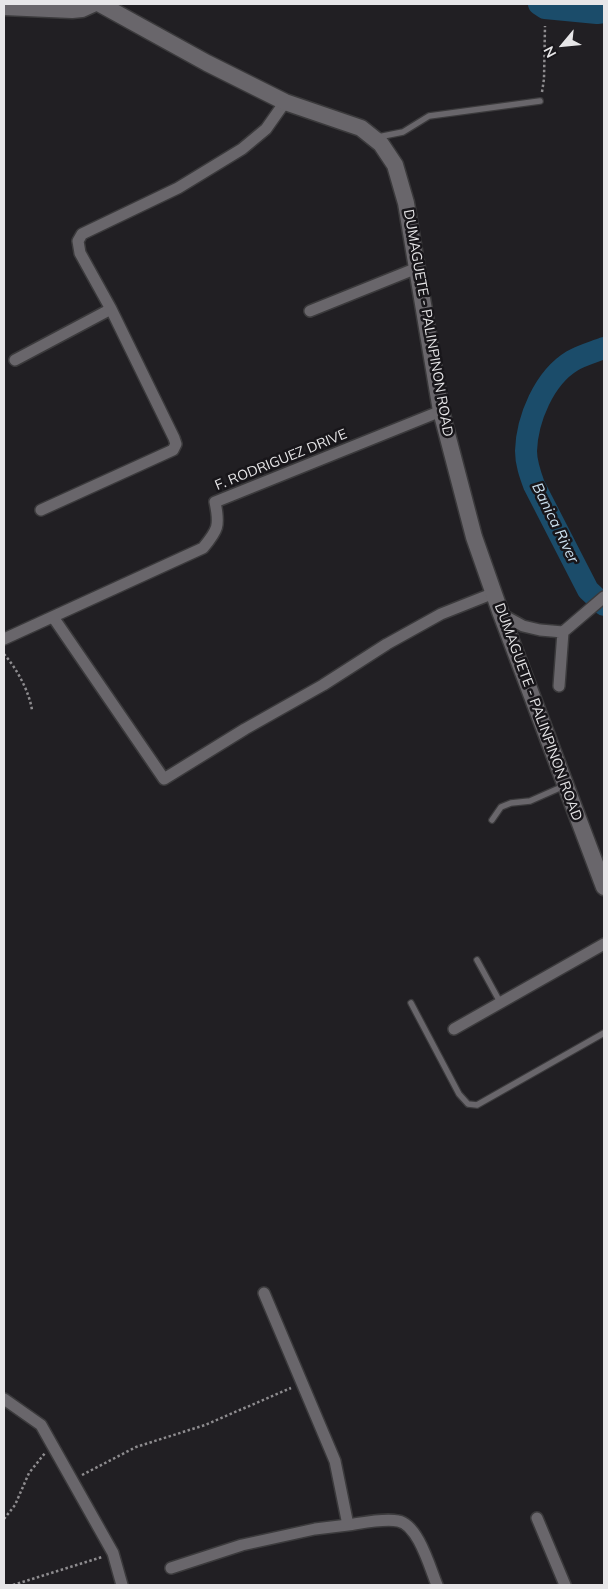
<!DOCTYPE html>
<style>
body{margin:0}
#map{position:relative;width:608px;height:1589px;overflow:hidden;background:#211f23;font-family:Mulish,sans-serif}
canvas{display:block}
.frame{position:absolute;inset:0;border:5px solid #e7e6e8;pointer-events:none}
.north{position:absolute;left:538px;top:20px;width:50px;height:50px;-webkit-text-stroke:4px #18161a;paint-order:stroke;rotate:242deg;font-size:14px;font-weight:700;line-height:20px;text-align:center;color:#e7e6e8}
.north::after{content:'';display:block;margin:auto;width:18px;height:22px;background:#e7e6e8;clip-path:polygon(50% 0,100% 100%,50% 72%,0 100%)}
</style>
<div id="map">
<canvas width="608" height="1589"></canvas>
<div class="frame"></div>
<div class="north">N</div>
</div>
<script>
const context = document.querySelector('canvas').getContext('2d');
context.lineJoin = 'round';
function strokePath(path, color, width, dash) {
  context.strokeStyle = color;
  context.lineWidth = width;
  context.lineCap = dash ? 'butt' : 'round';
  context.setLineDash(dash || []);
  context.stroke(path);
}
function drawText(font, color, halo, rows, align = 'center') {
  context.font = font + ' Mulish,sans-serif';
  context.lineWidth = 5;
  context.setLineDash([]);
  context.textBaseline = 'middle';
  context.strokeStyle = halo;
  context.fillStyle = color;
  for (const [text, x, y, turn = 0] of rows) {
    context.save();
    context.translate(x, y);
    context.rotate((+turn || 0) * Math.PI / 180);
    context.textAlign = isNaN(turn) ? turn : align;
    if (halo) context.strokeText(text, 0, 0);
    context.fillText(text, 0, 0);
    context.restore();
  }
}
strokePath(new Path2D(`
 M539,4L545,8L597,13L604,12
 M604,348C594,352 582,355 572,361C544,378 527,419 526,451C526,463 530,474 534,485L588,590L604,605`), '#1b4c6a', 22);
const lane = new Path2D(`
 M378,137L403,132L429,116L540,101
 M492,820L501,807L511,803L530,801L564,786
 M477,960L500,1002
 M411,1003L459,1094L468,1104L477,1105L604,1033`);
const street = new Path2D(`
 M310,311L417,268
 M15,360L111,309
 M41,510L173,450L176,444L174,438L111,309L80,253L78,241L82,234L178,188L242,149L266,129L285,102
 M501,614L523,626L540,630L563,632
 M53,617L164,779L245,729L323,685L387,644L441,614L494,593
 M4,639L203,548C218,530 220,526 215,502L441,411
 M559,686L563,632L604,597
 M454,1029L604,944
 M264,1293L335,1461L348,1525C362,1523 384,1518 398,1521C418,1524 430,1568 437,1585
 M4,1399L41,1425L113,1553L122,1585
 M537,1518L565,1585
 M171,1568L242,1545L315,1529L348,1525`);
const secondary = new Path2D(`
 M100,4L207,63L285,102L361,128L381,144L395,165L406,203L441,411L474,537L501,614L604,887
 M4,7L72,10L82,9L93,4`);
strokePath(lane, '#3b3a3c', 8);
strokePath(street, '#3b3a3c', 14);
strokePath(secondary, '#3b3a3c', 19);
strokePath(new Path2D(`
 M542,92L544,79L545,26
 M4,654C17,669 29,691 32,710
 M82,1475L136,1447L205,1425L291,1388
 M4,1519L15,1505L29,1473L45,1453
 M13,1585L102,1557`), '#8e8c8f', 2.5, [2.5, 2.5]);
strokePath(lane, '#69666b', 5.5);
strokePath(street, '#69666b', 11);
strokePath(secondary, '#69666b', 16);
drawText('14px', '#e7e6e8', '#18161a', [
 ["DUMAGUETE - PALINPINON ROAD",428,323,80],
 ["F. RODRIGUEZ DRIVE",281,460,-22],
 ["DUMAGUETE - PALINPINON ROAD",538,712,70]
]);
drawText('italic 15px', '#cce1f0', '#18161a', [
 ["Banica River",555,523,64]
]);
</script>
